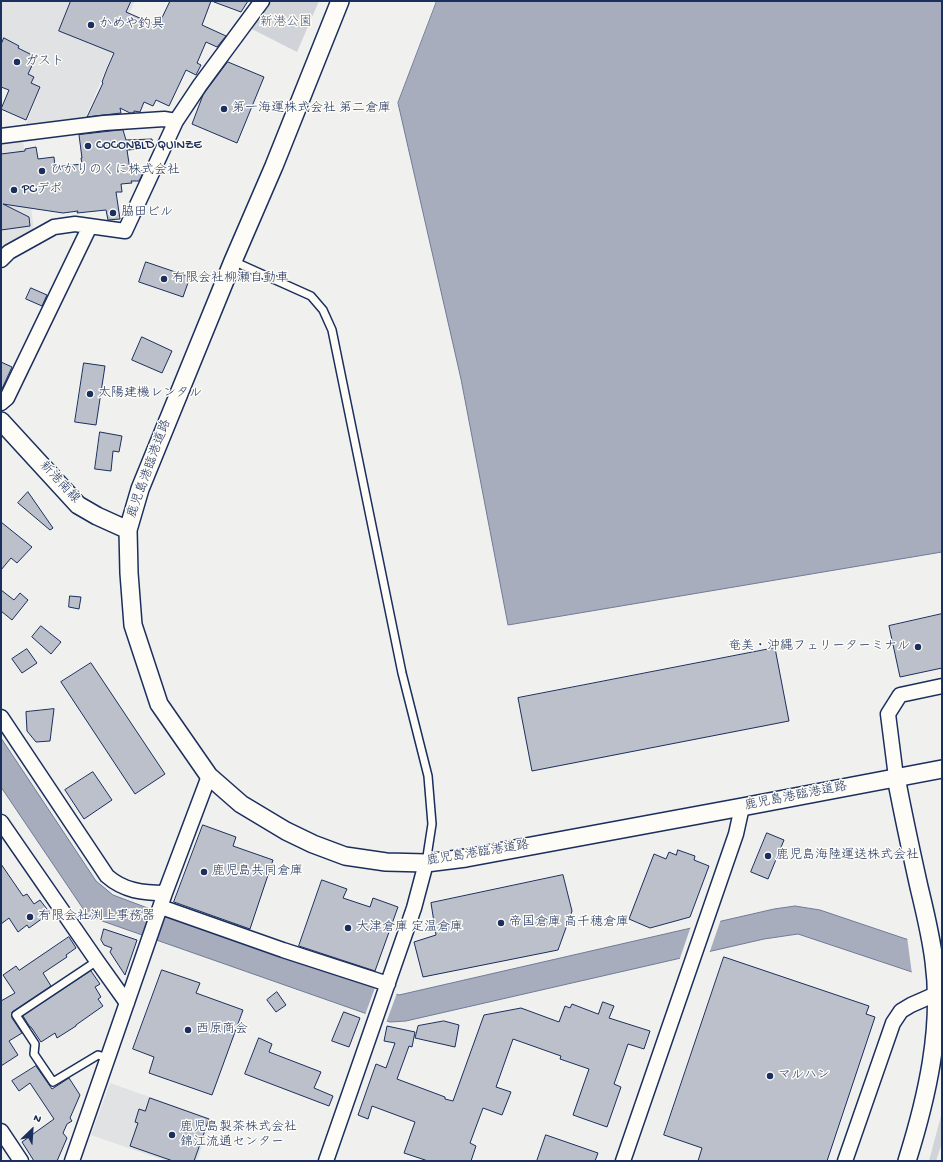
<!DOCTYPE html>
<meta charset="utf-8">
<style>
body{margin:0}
#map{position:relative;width:943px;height:1162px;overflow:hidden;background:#f0f0ee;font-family:"Gochi Hand",sans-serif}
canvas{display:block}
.frame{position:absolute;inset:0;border:2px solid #1b2f5e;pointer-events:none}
.north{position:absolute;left:12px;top:1110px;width:40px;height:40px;-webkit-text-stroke:3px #fdfcf7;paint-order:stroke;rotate:25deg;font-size:11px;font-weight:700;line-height:16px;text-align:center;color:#1b2f5e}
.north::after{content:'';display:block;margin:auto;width:14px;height:18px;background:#1b2f5e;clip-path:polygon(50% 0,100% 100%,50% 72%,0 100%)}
</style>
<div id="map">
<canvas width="943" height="1162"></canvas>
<div class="frame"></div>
<div class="north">N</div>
</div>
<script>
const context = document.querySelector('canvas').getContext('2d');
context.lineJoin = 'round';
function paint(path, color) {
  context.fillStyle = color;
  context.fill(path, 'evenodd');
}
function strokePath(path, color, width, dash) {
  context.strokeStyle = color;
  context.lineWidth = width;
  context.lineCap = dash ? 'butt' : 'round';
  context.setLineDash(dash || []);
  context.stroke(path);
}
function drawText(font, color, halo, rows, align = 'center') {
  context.font = font + ' "Gochi Hand","Klee One",sans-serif';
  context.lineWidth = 3;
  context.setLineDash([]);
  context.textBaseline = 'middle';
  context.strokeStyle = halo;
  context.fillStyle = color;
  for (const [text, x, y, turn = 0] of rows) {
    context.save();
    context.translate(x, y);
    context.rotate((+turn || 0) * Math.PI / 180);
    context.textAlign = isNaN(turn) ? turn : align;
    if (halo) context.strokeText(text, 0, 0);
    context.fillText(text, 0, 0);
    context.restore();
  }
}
paint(new Path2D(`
 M2,1H135L128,16L84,121L24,129L41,87L1,69V4Z
 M23,140L34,232L1,249V142Z
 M110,1083L212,1119L197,1161H166L91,1135Z`), '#e0e2e3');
paint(new Path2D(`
 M267,1H319L297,52L248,27Z
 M942,1112V1143L936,1161H929Z`), '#d0d3d8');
const water = new Path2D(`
 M437,1H942V552L508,625L461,379L398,103Z
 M1,738L96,881L113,895L169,916L399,995L774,909L795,906L820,910L906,939L942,943V982L798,934L764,939L406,1021L390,1022L88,916L1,787Z`);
paint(water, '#a7adbd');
strokePath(water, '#6f7b97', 1);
paint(new Path2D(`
 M721,919L709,954L679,961L691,926Z
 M907,937L942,941V984L912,974Z
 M376,985L397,993L386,1023L365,1015Z`), '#f0f0ee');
const building = new Path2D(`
 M71,1H131L126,12L158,26L170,1H211L202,25L226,36L217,47L206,42L197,63L201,65L196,75L186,70L169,106L156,100L153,106L144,102L140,112L134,111V113H130L120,108L121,113L87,117L103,83L102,82L107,69L114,53L59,31Z
 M214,1H248L241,12L214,2Z
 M4,38L19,46L18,48L36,57L28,74L34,77L31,83L40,87L26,120L1,109L9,90L1,87V45Z
 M228,62L264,77L237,143L192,124L203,95Z
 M123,130L126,140L152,139L153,148L127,150L130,170L144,171L139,181H131L132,183L121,184L122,192H116L120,219L108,220L106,210L77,213L78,211L63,213L3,204L29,217L30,226L1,230V154L25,151V149L36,147L38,159L54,157L55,167L82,164L81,158H82L79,135Z
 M146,262L190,277L183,297L139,282Z
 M31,288L47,295L42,306L26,299Z
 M142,337L172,351L162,373L132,360Z
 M1,362L12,367L1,391Z
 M84,363L105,366L96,425L75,422Z
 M100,432L122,436L119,452L113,451L111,471L95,469Z
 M28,492L53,528L50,530L18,503Z
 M1,522L32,547L17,563L11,558L1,570Z
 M1,590L14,600L20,593L28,600L12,620L1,611Z
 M70,596L81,597L79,609L69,607Z
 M942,614V668L900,677L889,626Z
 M41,626L61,642L51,654L32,637Z
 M775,648L789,721L532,771L518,698Z
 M27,649L37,663L22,673L12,659Z
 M91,663L165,774L135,794L61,682Z
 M54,709L50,741L36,742L27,731L26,712Z
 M93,772L112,800L84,819L65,790Z
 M203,825L236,837L233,846L273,860L250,929L174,902Z
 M767,833L784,840L768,879L751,872Z
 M678,850L695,856L694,860L709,866L690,917L650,928L629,919L654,854L666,859L669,852L676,855Z
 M1,864L23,896L27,894L34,904L40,900L50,913L29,928L27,925L18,932L9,918L1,924Z
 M563,875L572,911L558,950L423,977L414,942L436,935L431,903Z
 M322,880L347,889L343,898L370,907L373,898L398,907L375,971L299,946Z
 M104,929L137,940L125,975L110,952L112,948L104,945L101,940Z
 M69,937L76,948L66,955L67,957L43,973L51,986L12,1012V1018L22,1033L9,1041L18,1055L1,1066V1001L15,993L3,975L16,966L19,970Z
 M724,957L869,1006L866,1014L875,1017L827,1161H698L702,1148L664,1135Z
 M162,970L200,983L196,993L243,1010L212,1095L149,1073L154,1057L133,1049Z
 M91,971L100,984L95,987L101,997L98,999L103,1006L76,1025V1026L57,1038L55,1033L41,1042L31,1027H30L23,1016Z
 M277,992L286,1005L276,1012L267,1000Z
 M603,1002L614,1006L609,1018L650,1031L644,1049L628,1044L614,1084L621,1087L607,1127L573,1115L589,1069L560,1059L561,1056L513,1039L496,1087L511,1092L502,1115L483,1108L470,1143L476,1146L471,1161H428L404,1153L415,1122L372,1106L368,1119L358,1115L376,1064L386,1068L395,1043L384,1041L387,1026L415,1032L412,1047L409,1046L397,1079L445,1097V1099L453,1101L484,1015L521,1008L559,1022L565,1006L570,1008L572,1004L598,1014Z
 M344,1012L360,1018L349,1047L332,1041Z
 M444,1021L459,1025L455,1047L415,1038L418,1026Z
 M259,1038L272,1044L269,1052L321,1072L314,1088L333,1096L329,1106L245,1074Z
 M36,1066L52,1089L69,1078L80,1095L70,1118L72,1121L67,1124L63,1133L67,1138L57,1161H34L22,1142L54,1119L30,1083L19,1091L12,1081Z
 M150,1098L209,1119L194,1161H173L130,1146L138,1123L135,1122L139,1109L145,1111Z
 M546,1135L598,1153L595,1161H537Z`);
paint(building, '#bbc0ca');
strokePath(building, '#1b2f5e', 1);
const service = new Path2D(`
 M233,261L311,296L323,310L332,330L402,673L428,776L432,824L426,863
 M97,961L16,1015L35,1044L34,1054L53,1082L98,1055L108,1058`);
const minor = new Path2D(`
 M1,136L104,123L164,119L176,121
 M1,260L9,252L54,227L75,224L125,231L176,121L200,85L262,1
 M1,403L7,398L90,226
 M1,717L107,876C124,891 143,893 165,893
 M896,777L888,714L900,695L942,686
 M1,822L97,961L127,1003
 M161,907L283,950L388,984
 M1,1131L21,1161
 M72,1161L165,893L209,776
 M326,1161L414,908L426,863
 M623,1161L736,834L742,807
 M845,1161L893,1023L901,1011L911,1005L936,994`);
const tertiary = new Path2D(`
 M340,1L274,166L233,261L140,489L128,530L129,573L133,625L159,704L209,776L241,804L286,831L313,844L345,856L386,862L426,863L466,858L742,807L942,769
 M1,421L78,505L97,516L128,530
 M896,777C903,814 911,851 919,887C925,912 931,936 934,961C943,1028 927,1097 907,1161`);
strokePath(service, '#1b2f5e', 10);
strokePath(minor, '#1b2f5e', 17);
strokePath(tertiary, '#1b2f5e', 20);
strokePath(service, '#fdfcf7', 7);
strokePath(minor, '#fdfcf7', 14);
strokePath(tertiary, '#fdfcf7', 17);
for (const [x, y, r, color] of [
 [91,25,4,"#1b2f5e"],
 [17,62,4,"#1b2f5e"],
 [224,109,4,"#1b2f5e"],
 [88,146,4,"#1b2f5e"],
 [42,171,4,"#1b2f5e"],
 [14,190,4,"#1b2f5e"],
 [113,213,4,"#1b2f5e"],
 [164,279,4,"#1b2f5e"],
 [90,394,4,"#1b2f5e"],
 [918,647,4,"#1b2f5e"],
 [768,856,4,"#1b2f5e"],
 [204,872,4,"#1b2f5e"],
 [30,917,4,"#1b2f5e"],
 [501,923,4,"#1b2f5e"],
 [348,928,4,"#1b2f5e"],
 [188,1030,4,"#1b2f5e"],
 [770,1076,4,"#1b2f5e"],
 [172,1135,4,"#1b2f5e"]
]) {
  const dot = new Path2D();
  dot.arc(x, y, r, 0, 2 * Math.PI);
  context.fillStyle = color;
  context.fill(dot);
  strokePath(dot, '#fdfcf7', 1.5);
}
drawText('13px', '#48587c', '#fdfcf7', [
 ["新港公園",286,23]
]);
drawText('13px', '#1b2f5e', '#fdfcf7', [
 ["かめや釣具",99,25],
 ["ガスト",25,62],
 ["第一海運株式会社 第二倉庫",232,109],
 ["COCONBLD QUINZE",96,146],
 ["ひかりのくに株式会社",50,171],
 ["PCデポ",22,190],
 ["脇田ビル",121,213],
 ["有限会社柳瀬自動車",172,279],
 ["太陽建機レンタル",98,394],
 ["奄美・沖縄フェリーターミナル",910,647,"right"],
 ["鹿児島海陸運送株式会社",776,856],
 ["鹿児島共同倉庫",212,872],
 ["有限会社渕上事務器",38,917],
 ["帝国倉庫 高千穂倉庫",509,923],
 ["大津倉庫 定温倉庫",356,928],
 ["西原商会",196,1030],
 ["マルハン",778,1076],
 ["鹿児島製茶株式会社",180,1128],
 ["錦江流通センター",180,1143]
], 'left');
drawText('13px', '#1b2f5e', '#fdfcf7', [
 ["鹿児島港臨港道路",150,469,-70],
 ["新港南線",59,483,47],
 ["鹿児島港臨港道路",796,797,-11],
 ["鹿児島港臨港道路",478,854,-9]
]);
</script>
